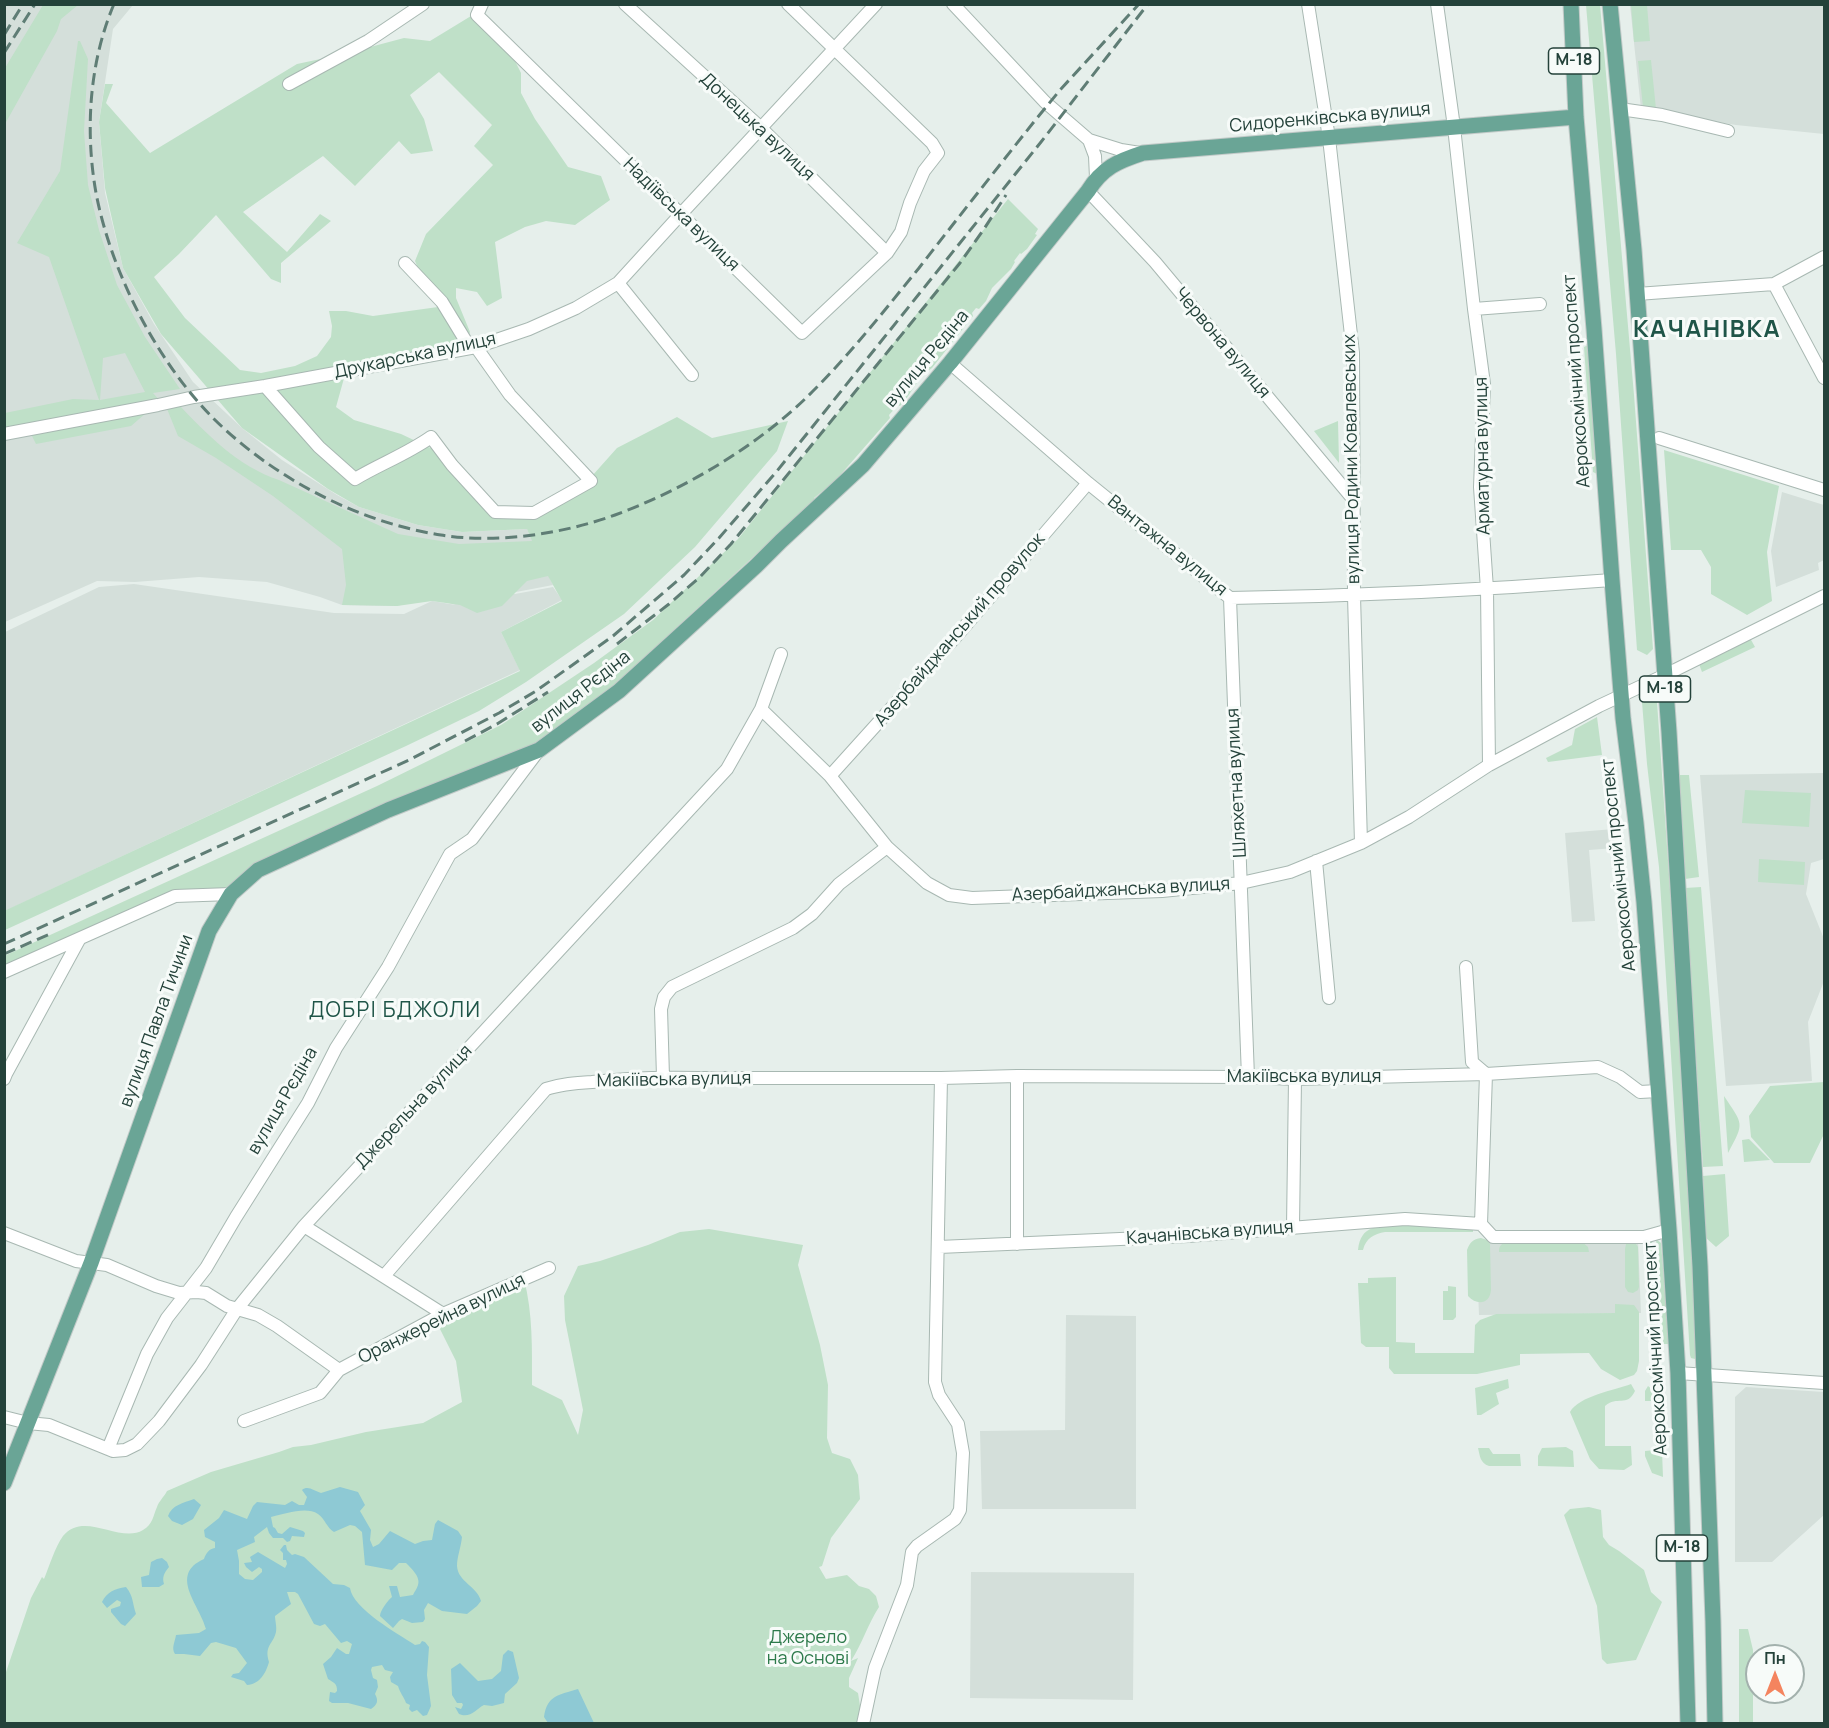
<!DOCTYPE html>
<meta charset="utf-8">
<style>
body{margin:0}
#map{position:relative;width:1829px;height:1728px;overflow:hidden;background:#e6efeb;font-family:Manrope,sans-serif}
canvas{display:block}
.frame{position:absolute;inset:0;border:6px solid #24423a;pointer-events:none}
.north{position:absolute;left:1745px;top:1644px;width:60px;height:60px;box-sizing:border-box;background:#f7fbf9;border:2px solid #a3b1ad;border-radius:50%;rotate:0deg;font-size:16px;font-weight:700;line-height:24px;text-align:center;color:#24423a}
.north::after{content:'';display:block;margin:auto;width:21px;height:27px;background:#f4845f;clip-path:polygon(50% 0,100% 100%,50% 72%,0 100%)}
</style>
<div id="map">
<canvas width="1829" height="1728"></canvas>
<div class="frame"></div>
<div class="north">Пн</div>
</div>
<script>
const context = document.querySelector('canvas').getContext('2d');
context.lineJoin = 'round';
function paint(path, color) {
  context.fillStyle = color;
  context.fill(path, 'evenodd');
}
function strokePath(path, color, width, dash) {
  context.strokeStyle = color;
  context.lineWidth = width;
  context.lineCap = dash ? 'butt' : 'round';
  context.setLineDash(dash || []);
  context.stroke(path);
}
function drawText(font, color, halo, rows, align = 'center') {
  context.font = font + ' Manrope,sans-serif';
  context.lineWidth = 6;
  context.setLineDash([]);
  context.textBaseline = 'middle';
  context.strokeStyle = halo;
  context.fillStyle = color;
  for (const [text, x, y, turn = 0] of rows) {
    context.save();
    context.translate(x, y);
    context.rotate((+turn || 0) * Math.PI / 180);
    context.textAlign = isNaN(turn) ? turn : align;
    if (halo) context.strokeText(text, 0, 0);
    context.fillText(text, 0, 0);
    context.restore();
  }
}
paint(new Path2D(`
 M4,5H133L113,29L99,122L105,193L123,268L154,324L193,382L242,428L282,460L337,495L359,507L418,525L462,532L527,529L553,585L516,592L480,593L515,594L553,587L562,600L501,632L520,670L5,911V632L99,587L134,584L334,613L404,614L432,601L456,605L428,597L397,606L342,605L320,597L267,582L199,577L135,582L97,581L5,622Z
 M1630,5H1824V134L1736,125L1641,109Z
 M1782,492L1824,505V560L1818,563L1819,570L1776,587L1771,551Z
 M1824,773V859L1811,863L1806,894L1824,939V981L1808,1022L1812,1081L1726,1086L1700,775Z
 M1614,829L1615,848L1589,850L1595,921L1572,922L1565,833Z
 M1476,1240H1638L1641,1313L1479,1315Z
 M1066,1315L1136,1316V1509H982L980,1431L1065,1430Z
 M1746,1387L1824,1392V1515L1772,1562H1735V1397Z
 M971,1572L1134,1573L1133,1700L970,1698Z`), '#d4dfda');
paint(new Path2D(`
 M43,5H78L61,19L57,31L5,124V68Z
 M1586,5H1600L1634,395L1653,649L1647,655L1637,650L1616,354Z
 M1631,5H1647L1650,41L1634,42Z
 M471,16L506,43L521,73V93L535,119L568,167L601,176L610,200L575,225L546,221L525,227L495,242L502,298L487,306L477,292L456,288V298L470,332L464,349L346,371L336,407L354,420L401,434L437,451L495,512H519L566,495L592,476L617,448L677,417L712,438L788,421L777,451L695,547L624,614L526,682L479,711L406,746L5,930L4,911L520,671L501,632L562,601L548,576L527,581L502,606L477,613L460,605L432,601L397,606L342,605L346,585L342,549L273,496L216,458L178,436L165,404L177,403C207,434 237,466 279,480L398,534L459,544L532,541L527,529L462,532L418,525L359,507L328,489L242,428L161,334L123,268L105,188L99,122L105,84H113L106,103L150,153L297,64L344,54L404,38L430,41ZM439,72L492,125L474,146L493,165L426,234L415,261L429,294L438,307L373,316L346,311H329L332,326L331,337L317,356L295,366L261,373L240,370L185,318L154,277L179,254L216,215L271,279L281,283V263L331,221L320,214L287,252L243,212L323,156L355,186L399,141L411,154L433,151L424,119L410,95Z
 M78,41H80L88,59L84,131L88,185L99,230L117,285L145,337L180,389L153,393L160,401L131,426L36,444L27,426L5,430V413L73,399L99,400L49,257L17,243L60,171ZM125,353L145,392L100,400L103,358Z
 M1651,60L1656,109L1643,107L1638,61Z
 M1008,199L1038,229L1035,234L1037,235L1027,249L1021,254L1020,253L1014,261L1015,262L1011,269L992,288L986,301L979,309L976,308L972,313L973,316L932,368C917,377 912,394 900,406L898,405L889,415L890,418L835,481L814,498L815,500L600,698L538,746L258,870L231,894L175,896L5,973L4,956L377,786L501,725L594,663L653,620L738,539Z
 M1588,345L1597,474L1593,472L1584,347Z
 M1338,421L1339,463L1314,431Z
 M1664,450L1779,486L1767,552L1772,601L1747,615L1711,594V567L1701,550H1671Z
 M1750,638L1755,647L1702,672L1699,664Z
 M1649,694L1656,695L1657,702L1677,990L1697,1355L1695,1359L1691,1358L1690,1355L1659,867L1647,764L1642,702L1644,696Z
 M1597,717L1602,755L1548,762L1546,758L1572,745L1575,729Z
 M1679,775H1689L1699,877L1685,879Z
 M1745,790L1811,793L1809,827L1742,823Z
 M1759,859L1805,862L1804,885L1758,882Z
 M1701,887L1723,1166L1703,1167L1685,888Z
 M1824,1082V1134L1810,1163H1774L1751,1137L1749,1116L1770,1086Z
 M1724,1096C1743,1125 1745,1122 1728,1153Z
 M1749,1139L1770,1160L1744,1162L1742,1140Z
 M1725,1174L1729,1236L1716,1247L1705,1237L1703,1176Z
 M1398,1225L1473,1229V1232H1385C1374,1234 1366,1238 1363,1250H1358C1361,1224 1378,1227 1398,1225Z
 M709,1229L803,1245L798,1265L820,1345L828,1385L827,1438L832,1453L850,1459L858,1475L860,1499L831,1538L822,1566L819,1567L826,1579L847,1575L859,1586L869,1589L876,1596L879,1607C868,1624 862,1644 851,1661L858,1658L849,1678V1687L858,1693L861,1712L857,1723L5,1724V1675L31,1598L42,1577L44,1579C49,1567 55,1547 63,1536C84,1510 120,1544 143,1530C153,1524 153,1516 157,1507C159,1501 164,1497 167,1491L211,1472L279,1452L293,1447L311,1445L366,1432L423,1423L462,1402L456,1361L437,1323L524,1279C533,1314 532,1349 532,1385L562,1400L578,1435L583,1410L565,1320L564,1296L578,1266L600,1261L648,1245L680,1232Z
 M1481,1238L1487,1240L1490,1244L1491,1290C1490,1304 1477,1306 1468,1296L1467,1250C1470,1242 1473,1239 1481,1238Z
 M1656,1239L1661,1243L1669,1344H1663Z
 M1651,1240H1652L1660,1352H1651L1648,1247Z
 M1581,1241L1588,1247L1589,1252H1499C1499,1247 1500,1245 1504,1243Z
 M1630,1243L1636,1244L1638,1247L1639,1287L1638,1290L1633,1293L1628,1292L1625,1287V1249L1626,1244Z
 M1396,1277V1342L1415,1343V1353H1474L1475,1325L1480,1320L1496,1314L1615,1313V1304L1634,1305L1639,1312V1361L1637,1371L1634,1375L1620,1380L1601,1369L1589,1353L1520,1354V1365L1477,1374H1394L1389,1368V1347H1366L1361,1343L1358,1283H1368V1278Z
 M1448,1286L1456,1287V1317L1453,1320H1443V1291H1448Z
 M1508,1379L1509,1388L1496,1393L1499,1404L1481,1415H1477L1475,1388Z
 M1631,1384L1635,1391C1627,1408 1617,1395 1605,1406V1446H1631L1632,1465L1624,1470L1599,1469L1590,1459L1570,1412C1579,1396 1615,1390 1631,1384Z
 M1648,1386L1660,1396V1399L1663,1477L1652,1473L1645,1456V1451L1655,1450L1654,1401H1645V1391Z
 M1566,1447L1573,1451L1574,1467L1538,1466V1456L1542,1448Z
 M1478,1448H1489L1493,1454H1520L1521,1466H1489C1480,1463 1480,1456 1478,1448Z
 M1589,1507L1601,1510L1603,1537L1609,1545L1619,1551L1644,1570L1651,1592L1662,1602L1636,1660L1607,1664L1602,1659L1597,1606L1564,1515L1570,1509Z
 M1739,1629H1748L1753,1650V1723H1739Z`), '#bfe0c8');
paint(new Path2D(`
 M340,1487L358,1492L365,1505L360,1511L371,1530L370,1540L373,1547L379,1544L390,1531L415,1544L423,1541L432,1540L435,1524L438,1520L458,1531L462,1537C461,1547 457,1557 457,1566C458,1582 477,1586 481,1601L477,1606L467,1614L442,1611L428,1603L424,1610L425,1619L423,1622L412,1623L402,1619L399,1621L393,1628L380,1616C380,1611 388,1600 392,1597L389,1586H397L400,1597L413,1595C414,1592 417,1589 418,1585C421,1577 411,1568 406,1563H399L392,1570L365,1565L362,1532L355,1526L350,1525L334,1532C327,1528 325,1519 318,1514C306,1506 285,1514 271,1517L273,1527L275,1528L278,1533L282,1534L290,1527L303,1531L305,1533L304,1537L292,1536L290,1541L287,1542L283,1538H273L269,1533L267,1527L254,1537L255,1542L237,1550L239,1561V1574L245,1579L253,1580L262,1572V1569L259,1567L252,1572L246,1567L244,1563L252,1562L250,1557L258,1552L285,1568L287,1564L286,1560H283V1553L280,1550L284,1545H286L287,1550L292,1555L295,1554L304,1557L333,1584L344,1585L350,1588C353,1609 397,1633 415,1645L420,1644L422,1641L425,1642L429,1647L427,1675L431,1706L427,1715L423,1716L417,1710L412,1712L409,1709L410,1705L406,1703C404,1697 400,1693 398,1686L391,1682L390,1677L393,1672L385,1670L382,1665L372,1667L371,1670L373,1678L377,1680L378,1687L375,1694C379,1701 377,1705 371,1709L348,1703H332L329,1701L330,1692L335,1693L337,1691C337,1683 334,1683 328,1679L323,1664L331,1657L337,1648L346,1654H349L352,1644L347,1641L341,1643L325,1624L320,1626L314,1624L298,1594L295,1592H287L291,1604L275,1616C275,1620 277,1627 276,1632C273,1645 264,1645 269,1662C266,1673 260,1684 247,1685L244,1681L231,1677L233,1674L239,1673L247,1663L236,1648L216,1642L211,1643L200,1656L184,1654H175C171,1648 175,1642 176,1635L199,1633L206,1629C200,1605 168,1575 204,1559C206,1553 209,1549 215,1548V1542L205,1537L204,1530L219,1518L224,1510L247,1519L253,1506L257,1502L285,1505L292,1501L299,1505H304L307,1497L302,1490C308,1485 314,1491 321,1493Z
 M194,1499L201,1505L193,1519L182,1525L172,1521L168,1516C172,1505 183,1503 194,1499Z
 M162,1558L167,1562L169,1567C164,1573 162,1577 164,1584L159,1587H142L141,1577L149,1575L151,1562L157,1559Z
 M126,1587C134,1597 132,1603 136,1614L125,1626L121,1624L111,1612V1609L120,1606L121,1602L117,1600L107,1608L102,1602C107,1592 114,1589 126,1587Z
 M508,1650L513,1652L519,1678L517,1683L505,1694L504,1703L492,1706L484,1705C476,1709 470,1719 459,1714L455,1707L461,1709L463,1705L462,1703H457L452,1695L451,1669L460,1663L478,1681L492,1679L501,1671L503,1655Z
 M578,1689L594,1723H548L544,1717C547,1695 559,1695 578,1689Z`), '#8ec9d4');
const minor = new Path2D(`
 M482,4L477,15L802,333L887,253L901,232L910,203L924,171L938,153L932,143L788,4
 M625,4L761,128L887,253
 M953,4L1045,102L1089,140L1121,150L1140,153
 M1308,4L1329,138L1353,353L1354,596L1361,843
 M1437,4L1454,127L1474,309L1484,384L1480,487L1487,589L1489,765
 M289,84L368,41L423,4
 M1620,109L1662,115L1728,131
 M1089,140L1095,156L1096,178
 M1088,191L1155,262L1353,499
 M618,283L692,375
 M1774,284L1824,378
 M1637,294L1774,284L1824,257
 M1474,309L1540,304
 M950,363L1088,483L1230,598C1358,596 1484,590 1612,580
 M265,386L319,447L355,479C380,464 407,454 431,437L452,465L495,512L534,513L591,481L510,395L476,347L467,343L442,302L405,263
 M4,434L158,405L194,397L265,386L476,347L529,329L576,308L618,283L680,215L876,4
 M1659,438L1824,490
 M1230,598L1248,1077
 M761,709L830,776L887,847L927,883L949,895L972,898L1162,891L1241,883L1290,872L1361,843L1409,817L1489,765L1599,706L1663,676L1824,596
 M830,776L960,632L1088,483
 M1316,861L1329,998
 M4,972L175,896L231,894
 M663,1077L661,1009L664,997L672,987L793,928L812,914L839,884L887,847
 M4,1079L6,1074L79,940
 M1481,1224L1493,1237H1644L1669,1230
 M304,1226L443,1314
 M1293,1227L1295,1079
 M4,1233L76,1261L107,1265L156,1286L179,1293L197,1292L206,1293L227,1306L258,1315L277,1326L339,1370
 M1017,1244V1076
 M939,1247L1188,1236L1405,1219L1481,1224L1486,1074L1472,1062L1466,967
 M384,1276L546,1089C561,1084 576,1083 592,1082C627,1078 663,1077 699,1078H941L1017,1076L1248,1077L1295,1079L1486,1074L1598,1067L1620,1077L1640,1092L1658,1091
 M1678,1373L1824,1383
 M4,1417L28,1423L49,1425L113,1451L125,1450L137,1444L159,1421L201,1365L237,1309L304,1226L727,769L761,709L781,654
 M244,1421L320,1393L339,1370L443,1314L549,1268
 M108,1449L147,1354L167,1318L206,1268L236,1217L308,1103L336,1048L388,967L450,854L472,839L539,750
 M863,1724L875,1668L907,1585L912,1552L917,1546L955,1519L960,1510L963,1453L958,1424L939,1395L935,1382L941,1078`);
const major = new Path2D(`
 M1571,4L1576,117L1594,329L1612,580L1623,718L1636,823L1644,902L1669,1230L1678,1373L1688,1724
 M1610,4L1634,250L1669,732L1700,1266L1713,1621L1715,1724
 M4,1483L91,1263L209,931L231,894L258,870L388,810L539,750L619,691L756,566L781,541L863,465L950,363L1088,191C1102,168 1118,161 1143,153L1576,117`);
strokePath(minor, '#a8b8b2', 14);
strokePath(major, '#c2cac8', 17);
strokePath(minor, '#fff', 12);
strokePath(major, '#6aa596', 15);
strokePath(new Path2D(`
 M114,4C89,63 85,131 96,193C111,272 157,362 214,419C274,478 357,522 441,535C495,544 563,534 615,515C683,490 756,447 808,396C849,356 883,312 919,268C957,219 995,171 1033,123L1060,90L1139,4
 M4,35L23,4
 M4,53L35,4
 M617,644L669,604L700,577L731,544L960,263L984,229L1006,195
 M465,741L497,724L548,692
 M4,944L409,760L499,713L536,691L613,636L684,575L719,538L777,471L1041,142L1148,4
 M4,954L52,933`), '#5f7d75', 3, [12, 6]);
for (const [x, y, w] of [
 [1574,61,51],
 [1665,689,51],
 [1682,1548,51]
]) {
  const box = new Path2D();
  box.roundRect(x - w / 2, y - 13, w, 26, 4.5);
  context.fillStyle = '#f7fbf9';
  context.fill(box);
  strokePath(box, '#24423a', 1.5);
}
drawText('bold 16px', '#24423a', null, [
 ["М-18",1574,61],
 ["М-18",1665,689],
 ["М-18",1682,1548]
]);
drawText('18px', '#24423a', '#f7fbf9', [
 ["Сидоренківська вулиця",1330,118,-5],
 ["Донецька вулиця",757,127,43],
 ["Надіївська вулиця",681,215,44],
 ["Червона вулиця",1222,343,50],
 ["Друкарська вулиця",415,356,-12],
 ["вулиця Рєдіна",927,359,-50],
 ["Аерокосмічний проспект",1577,381,-94],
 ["Арматурна вулиця",1483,456,-91],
 ["вулиця Родини Ковалевських",1352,459,-91],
 ["Вантажна вулиця",1167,546,39],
 ["Азербайджанський провулок",960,630,-49],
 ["вулиця Рєдіна",581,692,-38],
 ["Шляхетна вулиця",1237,783,-93],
 ["Аерокосмічний проспект",1619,865,-96],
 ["Азербайджанська вулиця",1121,890,-3],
 ["вулиця Павла Тичини",157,1021,-70],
 ["Макіївська вулиця",1304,1077],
 ["Макіївська вулиця",674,1080,-1],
 ["вулиця Рєдіна",283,1101,-60],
 ["Джерельна вулиця",414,1107,-47],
 ["Качанівська вулиця",1210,1233,-4],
 ["Оранжерейна вулиця",442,1319,-26],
 ["Аерокосмічний проспект",1656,1349,-93]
]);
drawText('18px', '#2d7a4b', '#f7fbf9', [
 ["Джерело",808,1638],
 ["на Основі",808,1659]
]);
context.letterSpacing = '1.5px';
drawText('21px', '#1f5548', '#f7fbf9', [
 ["ДОБРІ БДЖОЛИ",395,1011]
]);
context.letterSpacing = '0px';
context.letterSpacing = '1.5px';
drawText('bold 24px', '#1f5548', '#f7fbf9', [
 ["КАЧАНІВКА",1707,330]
]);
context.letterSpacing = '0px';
</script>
